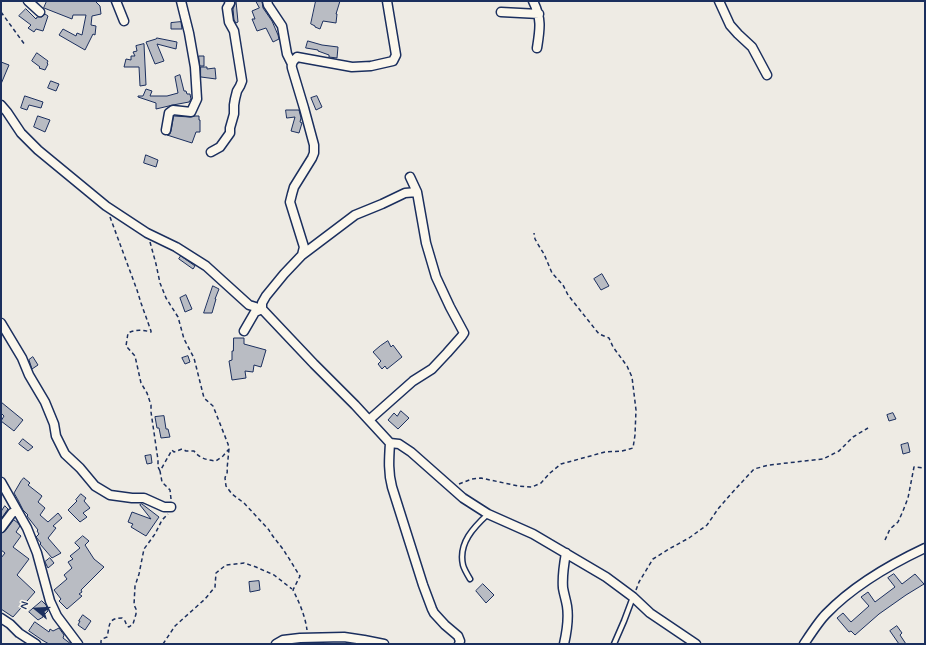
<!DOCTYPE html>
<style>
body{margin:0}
#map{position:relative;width:926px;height:645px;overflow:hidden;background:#eeebe4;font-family:Mynerve,sans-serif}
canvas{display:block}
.frame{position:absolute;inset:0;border:2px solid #1b2f5e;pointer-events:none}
.north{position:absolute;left:16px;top:589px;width:40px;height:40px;-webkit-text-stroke:3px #fbf7ec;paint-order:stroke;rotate:288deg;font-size:11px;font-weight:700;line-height:16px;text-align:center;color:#1b2f5e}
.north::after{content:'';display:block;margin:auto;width:14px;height:18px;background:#1b2f5e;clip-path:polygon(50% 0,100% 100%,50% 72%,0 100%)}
</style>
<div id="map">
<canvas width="926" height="645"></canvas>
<div class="frame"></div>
<div class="north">N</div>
</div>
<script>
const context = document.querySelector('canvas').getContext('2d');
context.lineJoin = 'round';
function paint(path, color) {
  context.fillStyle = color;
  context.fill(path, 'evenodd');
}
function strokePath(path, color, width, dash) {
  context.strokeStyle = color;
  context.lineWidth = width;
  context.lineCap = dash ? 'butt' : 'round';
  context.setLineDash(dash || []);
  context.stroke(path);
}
const building = new Path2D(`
 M47,1H95L100,6L101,14L92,16L91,25L96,26L95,35L93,34L85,50L59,35L63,29L76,36L77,33L82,35L86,15H73L72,19L44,8Z
 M235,1H236L238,22L236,23L234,20L233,9L235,4Z
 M256,1H262L263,8L272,21L278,35L279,39L273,42L266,28L257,31L252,19H255L252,11L259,8Z
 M316,1H340L336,14H337L336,23L323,21L320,29L315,27V26L311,24Z
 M26,9L36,19L37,17H42L45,14L48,16L43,31L36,29L34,32L28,28L31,25L19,16Z
 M181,22L182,29H171V23Z
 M157,38L177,42L176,49L157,44L164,61L155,64L146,42L156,39Z
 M308,41L322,45L338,47L337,58L329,57V55L318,51V50L306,48Z
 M144,44L146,85L140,86L139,67H124L126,59L131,60V56H135L133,52L137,51L136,46Z
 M37,53L48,61L47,63L48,64L45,70L39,68L40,67L32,61Z
 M199,56H204V66H200Z
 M1,62L9,65L1,84Z
 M201,67H207V69L215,68L216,79L201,77Z
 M180,75L184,91H186L187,94H190L191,99L189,102L173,105L156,109V103L138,97V96H143L146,89L152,91L150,96H167L178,93L175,77Z
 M51,81L59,84L56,91L48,88Z
 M25,96L43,102L41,108L29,105L27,110L21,108Z
 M317,96L322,107L316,110L311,98Z
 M286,110H299L301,118L300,122L302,123L299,133L291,131L295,117L287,118Z
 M38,116L50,120L45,132L34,127Z
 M174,116L190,117L195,116H199V120H200V132H196L192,143L167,135L170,134L171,131Z
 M146,155L158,160L156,167L144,163Z
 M181,256L195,266L193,269L179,259Z
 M602,274L609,286L601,290L594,279Z
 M213,286L219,289L215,299H216L212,313H204Z
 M186,295L192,309L185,312L180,298Z
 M234,338H244V344L266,350L261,367L254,365L253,372L245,371L246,378L232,380L229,361L232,360V351H233Z
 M388,341L391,347L393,345L402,357L387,369L385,366L382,369L378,364L381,361L373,352L380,346Z
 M188,356L190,362L185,364L182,358Z
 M33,357L38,365L32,369L29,360Z
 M1,402L23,420L14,431L1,421L4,416L1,413Z
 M401,411L409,418L398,429L388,420L394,413L397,416Z
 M893,413L896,419L889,421L887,415Z
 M164,416L166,429H168L170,437L161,438L159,428H157L155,417Z
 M23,439L33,447L28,451L19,444Z
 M908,443L910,452L903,454L901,445Z
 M151,455L152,463L147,464L145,456Z
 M24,478L30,483L28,485L42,496L38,502L45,508L40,515L48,522L58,513L62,518L53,526L56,528L48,538L61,553L52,558L40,544L41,543L36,537L39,534L37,531L38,530L27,516L28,515L23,510L18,500L14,493L21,481Z
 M81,494L86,498L84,501L90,508L83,513L87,517L80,522L68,510L77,501L76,500Z
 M142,504L159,517L146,536L131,527L133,524L128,522L132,512L151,519L140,505Z
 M5,506L8,509L1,519V512Z
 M14,520L18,523L20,526L16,532L21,536L13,547L29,559L17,575L35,592L13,617L1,609V558L5,553L1,550V533L5,531Z
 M83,536L89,541L85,545L94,559L104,567L81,590L82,592L79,594L82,596L67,609L59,601L61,599L54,590L67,579L64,575L72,568L68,562L73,559L70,556L80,548L75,543Z
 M50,558L54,563L48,568L45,562Z
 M894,574L902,584L915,574L924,584L906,595L879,614L855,635L851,631L849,632L837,618L843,613L851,622L869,606L861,597L868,592L875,602L895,587L888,578Z
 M259,581L260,590L250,592L249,582Z
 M483,584L494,595L486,603L476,591Z
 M42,601L46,605L48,611L43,616V617L38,620L29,612Z
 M83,615L91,621L85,630L78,625L80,621H79Z
 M35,622L49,632L50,629L53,631L59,628L64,635L63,638L71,644H49L42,640L29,631Z
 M897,626L902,633L900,635L906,644H899L890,631Z`);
paint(building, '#b9bcc3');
strokePath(building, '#1b2f5e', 1);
const service = new Path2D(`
 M470,579C467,574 464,569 463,565C458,543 474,527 488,514
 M614,644L624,621L633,597`);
const minor = new Path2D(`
 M28,1L40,12
 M116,1L124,21
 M267,1L268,5L282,26L287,54L292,64
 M533,1C542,19 540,29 537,48
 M719,1L730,25L738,34L752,47L767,75
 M501,12L539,14
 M1,105L7,112L21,133L38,150L106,206L147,233L176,247L206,266L249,305L262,309L314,364L355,405L390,443L399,444L411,452L463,498L488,514L533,534L606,577L633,597L650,613L696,644
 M166,130L169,113L173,110L191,112L197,99L195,67L189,33L181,1
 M211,152L220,147L230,133V128L234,114V105L235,99L237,91L240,86L242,81L234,31L229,22L227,8L230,3L229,1
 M302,255L355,215L382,204L405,193L417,192
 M1,323L22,358L29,375L45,402L54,424L56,436L65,454L80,468L95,486L110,495L132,498H144L164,507H171
 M244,331L255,312L262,309V303L266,296L284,274L302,255L304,247L290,202L292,194L294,187L312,158L314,153V145L304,108L292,68C291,63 293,61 297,57L352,67L371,66L393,61L396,55L387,1
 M369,420L413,381L432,369L447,353L462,336L464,333L450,307L436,277L426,243L417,192L410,177
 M390,443C389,459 388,472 392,487L423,585L432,609L434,613L445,625L458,636L460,641L459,644
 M1,482L27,528L37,553L50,601L57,616L78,644
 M1,528L12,513L17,511
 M1,618L10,624L19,633L36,644
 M276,644L283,640L300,638L344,637L364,640L384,644
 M564,644C567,631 569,619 567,606C566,600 564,594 563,588C562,576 564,564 566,553
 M804,644C810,635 819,621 826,614C852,587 891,564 925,548`);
strokePath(service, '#1b2f5e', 7);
strokePath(minor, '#1b2f5e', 11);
strokePath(new Path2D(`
 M1,12L25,45
 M110,217L137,290L141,303L151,331V332C143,330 136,329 128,333L126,346L135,356L141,383L147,393L151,405V412L158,460V467L160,471
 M150,242L156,264L160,283L166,298L178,317L184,339L194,358L204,398L213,406L228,444L229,449L227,469C228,474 226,474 225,478L226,486L232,494L244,503L269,530C273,538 281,545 286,554C291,561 295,569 300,576L293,590C299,602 305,615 307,630
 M459,484L472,479L481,478L518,486L532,487L541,483L550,473L561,464L605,452L622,451L633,448L635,435L636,410L632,377L627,366L613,347L609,338L599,334L568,295L563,285L552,273L544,254L539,246L535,239L534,233
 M171,499L170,490L162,482L160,471L172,450L174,452L182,449L186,451H194C200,459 208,460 216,461L223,456L229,449
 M885,540L890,529L898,522L903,511L908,498L914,467L925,468
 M636,590L639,582L653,559L669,549L689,538L707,525L718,509L730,495L754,469L769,465L823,459L839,451L853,437L868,428
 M101,644V641L102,639L107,637C110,626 107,618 122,618L125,621L127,626L129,627L133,624L136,614V609L134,605L135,586L139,574L144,549L155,534L162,520L168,514
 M163,644L175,626L205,599L215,587L216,573L226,565L244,563L256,567L274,575L292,589`), '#1b2f5e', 1.5, [4, 3]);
strokePath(service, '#fbf7ec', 4);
strokePath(minor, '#fbf7ec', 8);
</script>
